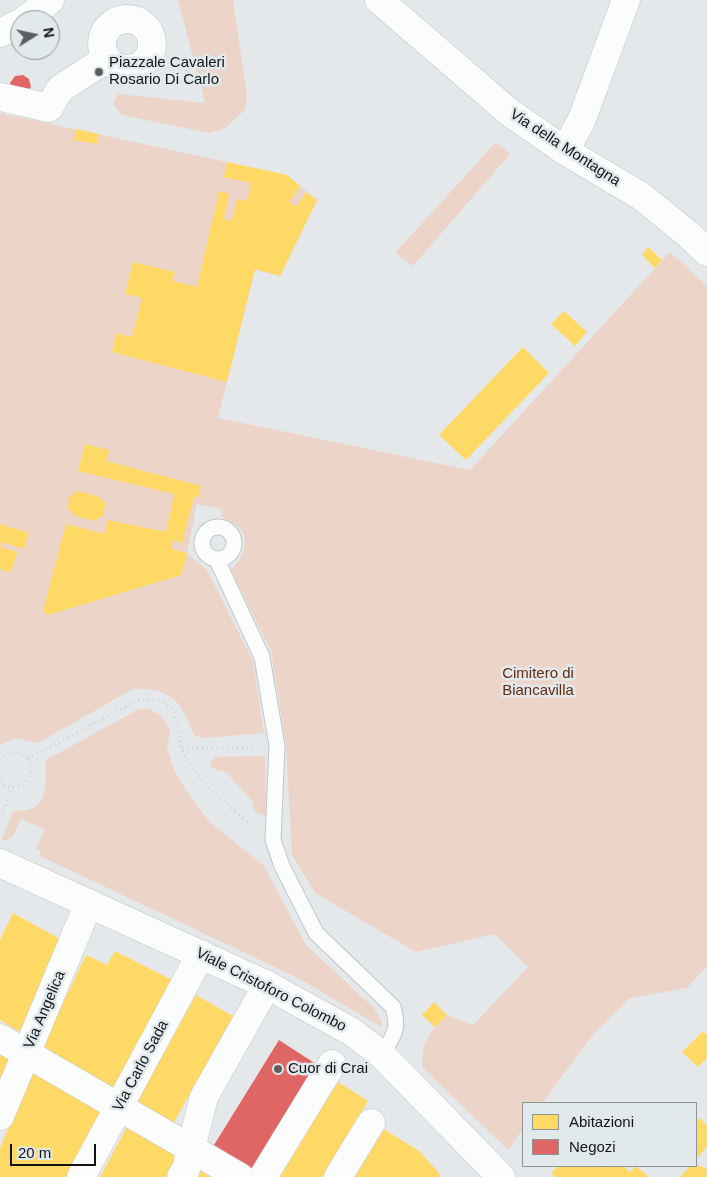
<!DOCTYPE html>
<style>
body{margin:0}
#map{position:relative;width:707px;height:1177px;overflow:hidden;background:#e5e8ea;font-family:Helvetica,sans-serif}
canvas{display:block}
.legend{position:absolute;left:522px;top:1102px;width:175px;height:65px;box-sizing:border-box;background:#e2e9ed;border:1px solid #8f9497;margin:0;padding:6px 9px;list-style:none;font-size:15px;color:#121415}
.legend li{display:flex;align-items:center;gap:10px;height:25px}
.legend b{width:25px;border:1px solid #8f9497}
.north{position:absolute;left:10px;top:10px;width:50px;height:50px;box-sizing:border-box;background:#e2e9ed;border:1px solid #8f9497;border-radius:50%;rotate:80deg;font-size:14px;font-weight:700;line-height:20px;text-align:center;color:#121415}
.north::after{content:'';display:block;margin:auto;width:18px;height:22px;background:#5c5e60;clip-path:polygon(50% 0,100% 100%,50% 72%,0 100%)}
.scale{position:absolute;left:10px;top:1144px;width:86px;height:22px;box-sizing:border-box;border:2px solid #121415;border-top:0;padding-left:6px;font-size:15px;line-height:18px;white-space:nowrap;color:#121415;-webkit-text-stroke:4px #e2e9ed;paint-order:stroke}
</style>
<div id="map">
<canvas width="707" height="1177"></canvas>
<ul class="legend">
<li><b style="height:14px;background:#ffd966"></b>Abitazioni</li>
<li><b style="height:14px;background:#e06666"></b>Negozi</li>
</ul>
<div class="north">N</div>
<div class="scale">20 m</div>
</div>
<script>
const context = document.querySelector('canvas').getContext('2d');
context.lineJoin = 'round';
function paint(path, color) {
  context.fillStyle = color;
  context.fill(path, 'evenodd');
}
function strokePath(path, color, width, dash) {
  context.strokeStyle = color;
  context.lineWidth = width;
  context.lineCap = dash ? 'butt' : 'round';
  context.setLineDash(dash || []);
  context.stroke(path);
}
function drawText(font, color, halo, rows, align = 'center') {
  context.font = font + ' Helvetica,sans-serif';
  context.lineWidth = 5;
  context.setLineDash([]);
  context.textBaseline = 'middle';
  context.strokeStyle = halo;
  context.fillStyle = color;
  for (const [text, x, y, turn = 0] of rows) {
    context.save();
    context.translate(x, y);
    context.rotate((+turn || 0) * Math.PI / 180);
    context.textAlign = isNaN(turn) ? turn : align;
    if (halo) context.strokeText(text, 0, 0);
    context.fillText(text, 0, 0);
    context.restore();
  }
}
paint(new Path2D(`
 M178,0H233L247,96L245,110L224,129L209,133L122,115L113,104L118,94L205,103Z
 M0,113L287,175L317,200L280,276L255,270L218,418L470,470L670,252L707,286V966L687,988L630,998L596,1031L542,1103H523V1129L508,1150L423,1068C421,1042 429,1033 447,1015L473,1025L528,967L495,934L416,952L315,893L292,855L286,744L271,651L231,570C245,557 253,534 232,522C228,520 224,519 221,516V509L197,504L187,553L207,570L253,661L264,733L203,738L195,736C191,730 190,725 187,718C177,695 158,687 133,689L38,743L15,738L0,745Z
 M496,142L510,154L413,266L395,253Z
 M139,709H150L162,717L170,731L167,748L175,772L188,793L210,822L264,866L306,945L374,1008L381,1020V1027L300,979L40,856V851L36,849L45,829L21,819L12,838L10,837L7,841L2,840L13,811C50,813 45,787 46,760Z
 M265,756L266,815L258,814L253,808V802L226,772L217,770L210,766L214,757Z`), '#edd4c8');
paint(new Path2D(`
 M76,129L99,134L97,144L74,140Z
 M227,162L287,175L300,186L289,202L296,207L307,192L317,200L280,276L255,269L227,382L112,352L116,333L132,337L142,298L125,294L133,262L175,272L173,281L197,287L219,191L229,194L224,219L232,221L237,199L247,201L251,183L224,177Z
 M648,247L662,260L655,268L642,255Z
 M564,311L587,332L575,346L551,324Z
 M523,347L549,373L466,460L439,435Z
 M85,444L109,450L106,461L201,486L198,498L194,497L182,543L173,540L171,549L187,553L181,575L48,615L43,611L66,524L104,534L108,520L166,532L174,494L78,471Z
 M78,491L99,497L106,503L103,516L93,521L75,516L68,508L69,497Z
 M0,524L29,533L24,549L2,542L0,547Z
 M0,547L17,552L11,572L0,569Z
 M13,913L60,939L21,1033L0,1020V940Z
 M115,951L172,980L115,1088L41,1049L86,955L107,965Z
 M196,995L233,1016L173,1124L136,1103Z
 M434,1002L447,1015L435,1027L422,1015Z
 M703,1031L707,1035V1058L698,1067L682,1052Z
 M0,1053L9,1058L0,1079Z
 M33,1069L102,1109L66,1177H0V1148Z
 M338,1082L368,1101L322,1177H277Z
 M699,1118L707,1125V1147L696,1159V1121Z
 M128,1125L179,1153L166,1177H100Z
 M382,1128L419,1151L440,1174L439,1177H352Z
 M696,1164L707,1169V1177H680L690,1166Z
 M201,1166L220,1177H195Z
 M558,1166H604L606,1168L608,1166H623L630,1172L636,1166L649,1177H555L551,1173Z`), '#ffd966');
paint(new Path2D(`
 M23,75L29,79L31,87L26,94L12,91L10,83L15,76Z
 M279,1040L319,1066L254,1170L214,1145Z`), '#e06666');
const service = new Path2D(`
 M202 543a16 16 0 1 1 32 0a16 16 0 1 1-32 0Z
 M217,560L262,657L277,746L273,840L282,866L316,933L393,1007C400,1030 393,1036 382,1055`);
const minor = new Path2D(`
 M102 44a25 25 0 1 1 50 0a25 25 0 1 1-50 0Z
 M0,97L49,108L60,89L106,59
 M565,151L582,119L626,0
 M0,1038L240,1177
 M0,1116L89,903
 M81,1177L201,954
 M181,1177L186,1169L204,1097L267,985
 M263,1177L332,1064
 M338,1177L371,1123`);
const tertiary = new Path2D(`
 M379,0L509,112L565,151L641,196L689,235L707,252
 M25,20L50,0
 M0,33L20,23
 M0,863L267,985L352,1032L382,1055L501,1177`);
strokePath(service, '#c2c4c6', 17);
strokePath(minor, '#c2c4c6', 29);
strokePath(tertiary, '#c2c4c6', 29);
strokePath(new Path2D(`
 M182,749L256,747
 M28,759L138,700C151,699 160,698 170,707C180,717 178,736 182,748C190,773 230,809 251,824
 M0,760L11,752C54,757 17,807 0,780
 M0,820L12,788`), '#d1d3d3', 3, [1, 4]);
strokePath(service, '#fbfcfc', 15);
strokePath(minor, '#fbfcfc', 28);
strokePath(tertiary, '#fbfcfc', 28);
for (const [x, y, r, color] of [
 [99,72,5,"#5c5e60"],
 [278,1069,5,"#5c5e60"]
]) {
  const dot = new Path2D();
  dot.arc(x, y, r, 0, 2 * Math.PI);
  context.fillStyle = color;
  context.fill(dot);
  strokePath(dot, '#e2e9ed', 2);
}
drawText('15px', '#121415', '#e2e9ed', [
 ["Piazzale Cavaleri",109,63],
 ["Rosario Di Carlo",109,80],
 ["Cuor di Crai",288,1069]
], 'left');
drawText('15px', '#121415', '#e2e9ed', [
 ["Via della Montagna",565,148,33],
 ["Viale Cristoforo Colombo",271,990,27],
 ["Via Angelica",45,1010,-67],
 ["Via Carlo Sada",141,1066,-62]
]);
drawText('15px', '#642a0a', '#e2e9ed', [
 ["Cimitero di",538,674],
 ["Biancavilla",538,691]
]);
</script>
